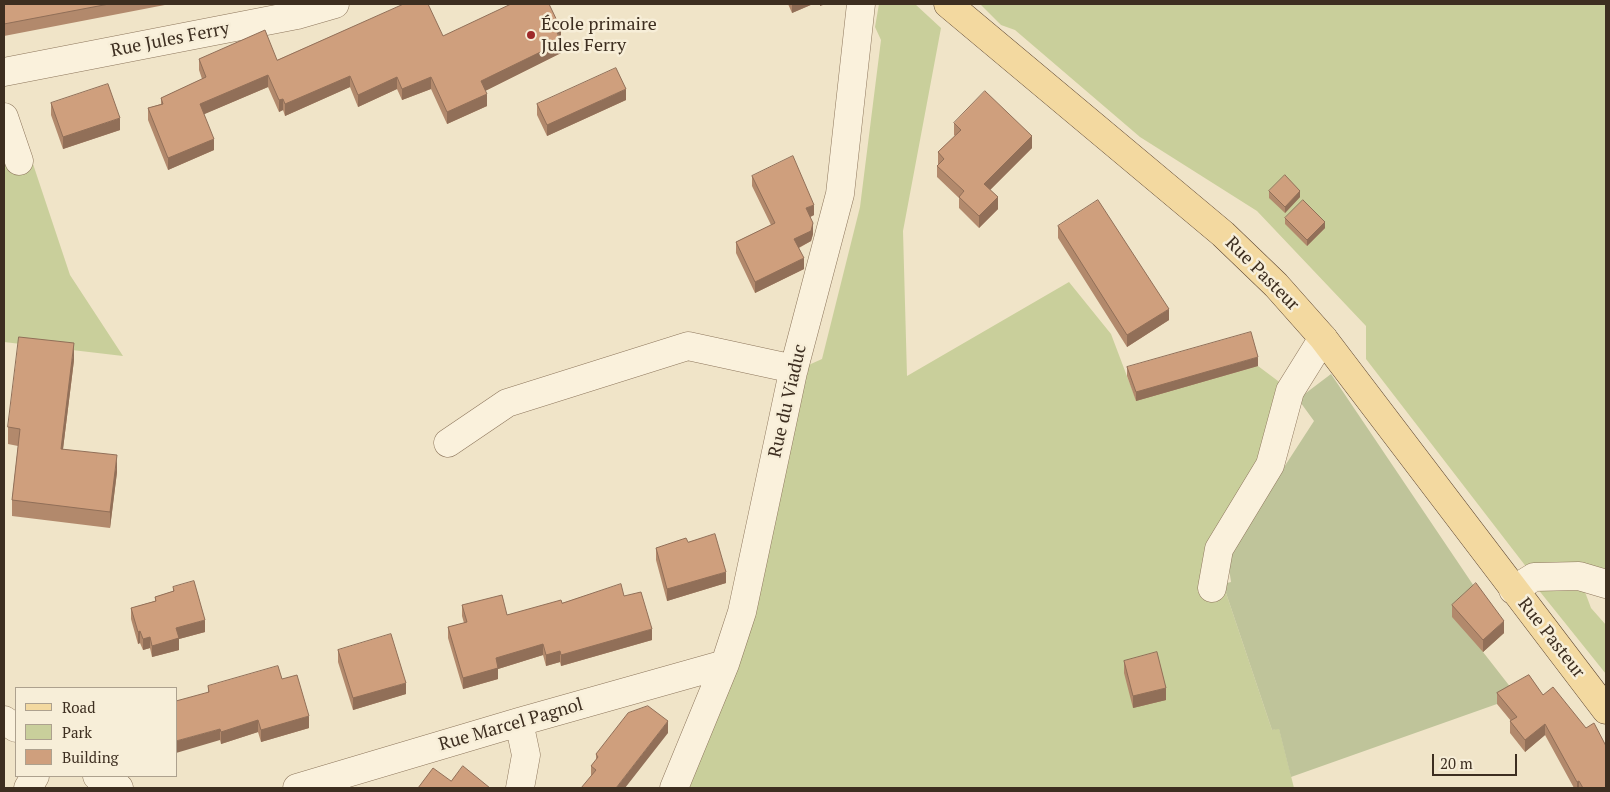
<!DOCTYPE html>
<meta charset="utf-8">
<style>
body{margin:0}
#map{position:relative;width:1610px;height:792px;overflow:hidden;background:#f0e4c8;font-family:"PT Serif",serif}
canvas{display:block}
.frame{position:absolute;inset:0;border:5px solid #3d2e20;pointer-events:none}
.legend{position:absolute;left:15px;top:687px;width:162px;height:90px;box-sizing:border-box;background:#f7eed8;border:1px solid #ada18e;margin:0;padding:6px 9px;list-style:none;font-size:15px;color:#3d2e20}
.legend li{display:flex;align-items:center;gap:10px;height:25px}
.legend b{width:25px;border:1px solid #ada18e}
.scale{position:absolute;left:1432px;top:754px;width:85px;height:22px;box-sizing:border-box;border:2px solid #3d2e20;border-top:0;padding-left:6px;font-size:15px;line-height:18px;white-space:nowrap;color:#3d2e20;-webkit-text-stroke:4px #f7eed8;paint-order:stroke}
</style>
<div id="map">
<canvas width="1610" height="792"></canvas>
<div class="frame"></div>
<ul class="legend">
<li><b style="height:6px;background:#f3d9a0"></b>Road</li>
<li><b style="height:14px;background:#c9cf9b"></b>Park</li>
<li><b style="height:14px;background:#cf9f7d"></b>Building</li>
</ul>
<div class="scale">20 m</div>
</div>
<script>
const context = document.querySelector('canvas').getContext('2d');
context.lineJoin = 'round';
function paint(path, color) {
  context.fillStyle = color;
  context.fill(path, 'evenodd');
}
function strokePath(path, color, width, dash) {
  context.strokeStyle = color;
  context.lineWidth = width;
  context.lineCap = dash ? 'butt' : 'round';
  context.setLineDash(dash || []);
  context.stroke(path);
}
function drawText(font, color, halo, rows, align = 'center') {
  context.font = font + ' "PT Serif",serif';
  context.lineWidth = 5;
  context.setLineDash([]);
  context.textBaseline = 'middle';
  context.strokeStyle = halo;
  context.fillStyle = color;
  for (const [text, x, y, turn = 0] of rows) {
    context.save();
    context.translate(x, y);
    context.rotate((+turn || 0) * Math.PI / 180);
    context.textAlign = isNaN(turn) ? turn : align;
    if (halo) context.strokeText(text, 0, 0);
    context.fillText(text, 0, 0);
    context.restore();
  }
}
paint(new Path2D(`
 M879,4H915L941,28L903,231L907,376L1069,282L1111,334L1136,400L1258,366L1282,384L1223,584L1272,730L1279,728L1294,788H674L725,664L793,372L822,359L860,207L881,40L875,27Z
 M980,4H1606V584L1579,576L1591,608L1606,625V674L1529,578L1534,577L1366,359V326L1257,211L1140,137L1015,30L1001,25Z
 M4,139L13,163L33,164L70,275L123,356L4,342Z`), '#c9cf9b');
paint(new Path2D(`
 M1331,374L1486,604L1484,605L1504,633L1483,652L1515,693L1497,704L1291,777L1279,729L1272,730L1223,584L1231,582L1227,555L1314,421L1298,399Z`), '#bfc49a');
const minor = new Path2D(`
 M4,72L297,15L335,4
 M4,117L19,161
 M448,443L507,403L688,346L794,369
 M1212,588L1219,549L1270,465L1290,391L1323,338
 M1513,590L1534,577L1579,576L1606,584
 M4,720L16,728
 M519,722L526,755L520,788
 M97,776L119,788
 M28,788L35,776
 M297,788L519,722L725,664
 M674,788L725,664L742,612L793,372L840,194L861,4`);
const major = new Path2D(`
 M948,4L1223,234L1276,285L1323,338L1606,710`);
strokePath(minor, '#8d765c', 29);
strokePath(major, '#5b4430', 29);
strokePath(minor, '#faf1dc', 28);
strokePath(major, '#f3d9a0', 28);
paint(new Path2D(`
 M4,4H170L4,36Z
 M788,4H813L792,13Z
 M443,36L561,40V53L485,91L487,106L447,124L431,89L402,100L397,89L358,107L350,87L285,116L283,110L279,112L268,87L204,114L214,150L168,170L148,120V108L161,104V98L202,79L199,70V59L277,60Z
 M626,100L547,136L537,115V104Z
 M51,103L120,130L63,149L51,115Z
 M954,123L1032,148L990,190L998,209L979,228L959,208V198L937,177V166L939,165L938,164V152L955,136L954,135Z
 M752,176L814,215L810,217L813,234L811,241L799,248L804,269L755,293L736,253V242L771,225L752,186Z
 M1269,191L1300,197L1285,213L1269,198Z
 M1285,218L1325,228L1307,246L1285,224Z
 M1058,226L1169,320L1127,347L1058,238Z
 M74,360L63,449L117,472L110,528L12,516V500L18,446L8,444V427Z
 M1258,366L1136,401L1127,376V367Z
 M688,542L726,583L667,601L656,560V548Z
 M173,587L205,632L179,639V650L152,657L150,648L143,650L140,643L138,644L131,619V608L155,601V597L173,591Z
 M624,596L652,640L561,666L560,662L546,666L543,655L498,669V679L463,689L448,638V627L464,623L462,616V605L507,615L562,603Z
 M1452,605L1504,633L1483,652L1452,617Z
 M338,650L406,694L353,710L338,662Z
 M1124,661L1166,700L1133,708L1124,673Z
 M1529,675L1606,788H1574L1545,735L1525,752L1510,733V721H1511L1497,704V693Z
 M282,679L309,728L261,742L258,732L221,744L208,692V686Z
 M668,733L591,776V766L596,760V754Z`), '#b2896c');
paint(new Path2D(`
 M792,4H813L792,13Z
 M820,4H826L820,6Z
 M561,29V40L556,30Z
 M561,42V53L481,93V81Z
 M268,75V87L200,116V104Z
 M350,76V87L285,116V104Z
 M397,77V89L358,107V95Z
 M431,77V89L402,100V89Z
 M626,89V100L547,136V125Z
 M487,94V106L447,124V112Z
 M283,99V110L279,112V100Z
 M120,118V130L63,149V137Z
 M1032,136V148L984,196V184Z
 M214,139V150L168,170V158Z
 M1300,191V197L1285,213V207Z
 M998,197V209L979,228V216Z
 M814,205V215L806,219V208Z
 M1325,222V228L1307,246V240Z
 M813,223V234L811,241L794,250V239Z
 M804,258V269L755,293V282Z
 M1169,309V320L1127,347V335Z
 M74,343V360L61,465V449Z
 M1258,357V366L1136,401V392Z
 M117,455V472L110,528V512Z
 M726,572V583L667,601V589Z
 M205,620V632L179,639V650L152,657V646L176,628Z
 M1504,621V633L1483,652V640Z
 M652,629V640L561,666V655Z
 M140,631V643L138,644V632Z
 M150,637V648L143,650V639Z
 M543,644V655L498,669V679L463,689V678L496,658Z
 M560,651V662L546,666V655Z
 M406,683V694L353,710V698Z
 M1166,688V700L1133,708V696Z
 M309,716V728L261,742V730Z
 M258,720V732L221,744V732Z
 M668,721V733L625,788H616Z
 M1545,724V735L1525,752V740Z
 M220,729V740L176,753V741Z
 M1579,781V788H1577V782Z`), '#916f58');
const building = new Path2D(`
 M4,4H109L4,24Z
 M404,4H428L443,36L511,4H549L561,29L556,30L561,42L481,81L487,94L447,112L431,77L402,89L397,77L358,95L350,76L285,104L283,99L279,100L268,75L200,104L214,139L168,158L148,108L163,104L161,98L206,77L199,59L265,30L277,60Z
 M616,68L626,89L547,125L537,104Z
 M108,84L120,118L63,137L51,103Z
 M985,91L1032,136L984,184L998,197L979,216L959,197L964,191L937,166L944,159L938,152L961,130L954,123Z
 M793,156L814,205L806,208L813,223L811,231L794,239L804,258L755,282L736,242L775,223L752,176Z
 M1285,175L1300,191L1285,207L1269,191Z
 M1098,200L1169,309L1127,335L1058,226Z
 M1303,200L1325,222L1307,240L1285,218Z
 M1251,332L1258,357L1136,392L1127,367Z
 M19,337L74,343L61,449L117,455L110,512L12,500L20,429L8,427Z
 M715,534L726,572L667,589L656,548L686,538L688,542Z
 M194,581L205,620L176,628L179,638L152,646L150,637L143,639L140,631L138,632L131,608L156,601L155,597L174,591L173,587Z
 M1476,583L1504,621L1483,640L1452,605Z
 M621,584L624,596L641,592L652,629L561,655L560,651L546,655L543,644L496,658L498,668L463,678L448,627L467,622L462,605L502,595L507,615L561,600L562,603Z
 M391,634L406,683L353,698L338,650Z
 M1157,652L1166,688L1133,696L1124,661Z
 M278,666L282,679L297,675L309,716L261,730L258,720L221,732L220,729L176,741V701L209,692L208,686Z
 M1529,675L1543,695L1553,687L1586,728L1594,723L1606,746V788H1583L1579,781L1577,782L1545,724L1525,740L1510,721L1517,717L1497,693Z
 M648,706L668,721L616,788H581L596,770L591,766L598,757L596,754L628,713Z
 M463,766L490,788H418L433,768L451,781Z`);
paint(building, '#cf9f7d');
strokePath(building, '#916f58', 1);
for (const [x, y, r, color] of [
 [531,35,5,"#9e2a2b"]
]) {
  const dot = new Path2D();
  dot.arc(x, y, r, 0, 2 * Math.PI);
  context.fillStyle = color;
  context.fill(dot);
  strokePath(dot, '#f7eed8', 2);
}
drawText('18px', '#3d2e20', '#f7eed8', [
 ["École primaire",541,25],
 ["Jules Ferry",541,46]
], 'left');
drawText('18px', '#3d2e20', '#f7eed8', [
 ["Rue Jules Ferry",170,40,-11],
 ["Rue Pasteur",1262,274,45],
 ["Rue du Viaduc",788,401,-77],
 ["Rue Pasteur",1551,638,52],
 ["Rue Marcel Pagnol",511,725,-16]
]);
</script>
